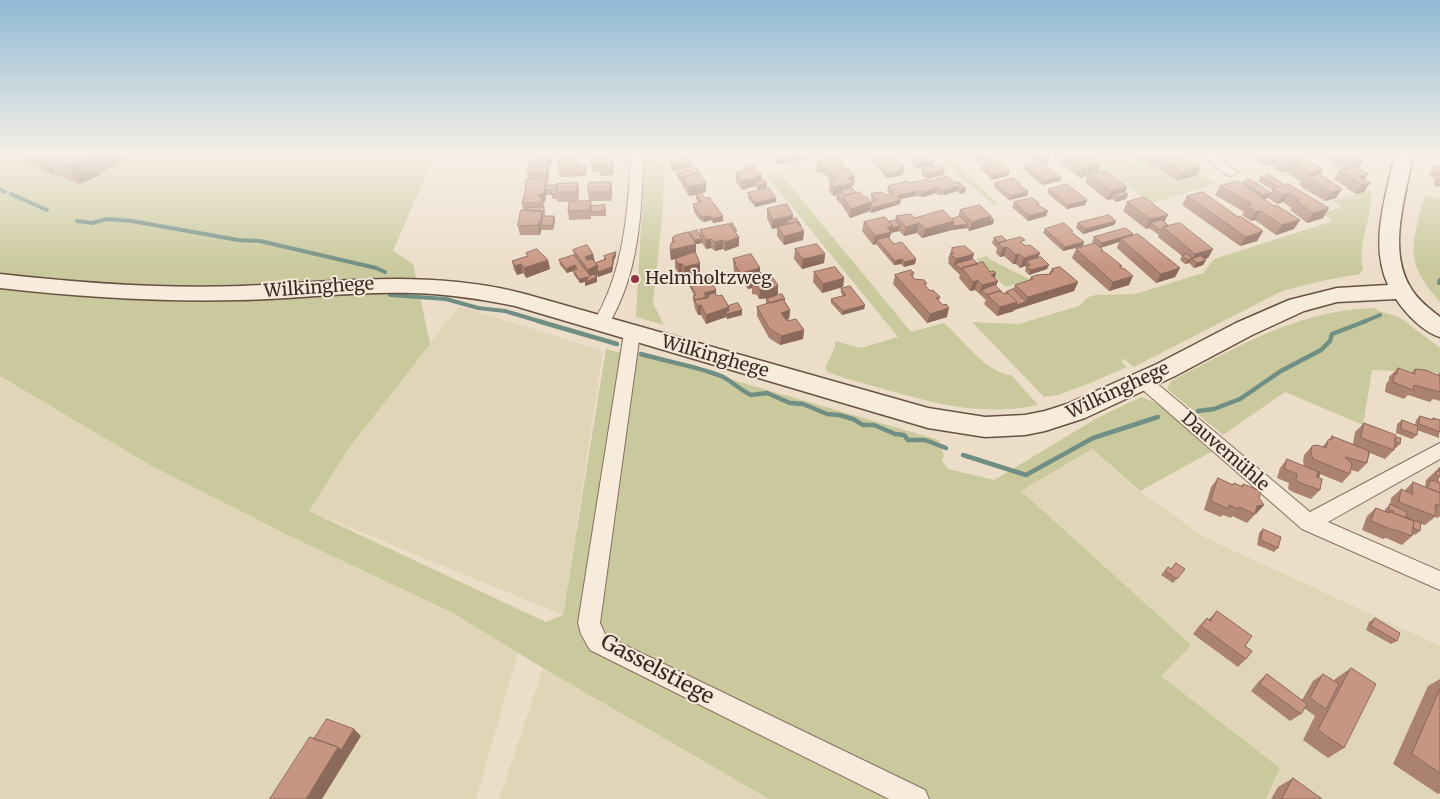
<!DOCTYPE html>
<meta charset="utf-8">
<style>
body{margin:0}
canvas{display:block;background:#ecddc9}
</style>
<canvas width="1440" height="799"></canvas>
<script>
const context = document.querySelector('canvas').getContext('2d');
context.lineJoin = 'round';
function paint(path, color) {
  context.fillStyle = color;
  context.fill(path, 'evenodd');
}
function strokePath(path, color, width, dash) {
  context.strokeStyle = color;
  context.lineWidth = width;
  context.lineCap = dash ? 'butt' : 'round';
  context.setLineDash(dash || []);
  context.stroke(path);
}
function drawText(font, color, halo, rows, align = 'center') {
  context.font = font + ' Merriweather,serif';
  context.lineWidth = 4;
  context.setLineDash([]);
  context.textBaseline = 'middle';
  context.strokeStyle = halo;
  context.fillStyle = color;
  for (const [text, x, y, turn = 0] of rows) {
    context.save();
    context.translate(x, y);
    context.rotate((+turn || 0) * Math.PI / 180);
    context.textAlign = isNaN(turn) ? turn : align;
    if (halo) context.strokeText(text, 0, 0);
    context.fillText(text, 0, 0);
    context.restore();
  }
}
paint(new Path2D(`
 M459,306L603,351L563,615L309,511L349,448Z
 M0,376L150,465L453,613L518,652L476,799H0Z
 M1092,449L1133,487L1206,538L1440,646V799H1266L1280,768L1161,676L1190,645L1021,491Z
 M543,668L769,799H499Z`), '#e1d5b7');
paint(new Path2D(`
 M0,154H435L393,251L413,264L430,344L349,448L309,511L546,622L563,615L606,349L636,357L637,352L939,440L944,456L942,461L948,469L994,480L1097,418L1141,397L1157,403L1213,451L1140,491L1092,449L1021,491L1191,645L1161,676L1280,768L1266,799H769L543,668L453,613L286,534L150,465L0,376Z
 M645,154H664L663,209L653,303L664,325L636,317Z
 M933,154H946L998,204L994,205Z
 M1086,154H1123L1133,162L1139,160L1150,168L1155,167L1177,182L1197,177L1174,160L1172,154L1216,184L1151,203Z
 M779,172L911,332L944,323C962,338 987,374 1011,375L1038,405C982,416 941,405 887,390C867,384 847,380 828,372L825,368L835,347V341L861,348L898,337L766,175Z
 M1371,190C1374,217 1356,242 1363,269L1360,274L1326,280L1282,291L1134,367L1122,358V362L1127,367L1088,384L1058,395L1044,397L972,322L1019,324L1079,306L1088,297L1096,295L1135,294L1203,273L1214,259L1333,221L1320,213L1342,207L1333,201Z
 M1425,195L1440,199V302C1403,260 1412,245 1425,195Z
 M987,256L991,260L1031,280L1006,287L976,259Z
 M1375,308L1378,311L1399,317L1440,348V373L1372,370L1363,425L1285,392L1223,435L1167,389L1171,381C1238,347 1297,310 1375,308Z`), '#c9c99d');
strokePath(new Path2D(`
 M0,189L5,192
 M11,194L47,210
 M77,221L92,223L107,219L132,221L238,240L260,241L376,268L385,272
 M1439,283L1440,280
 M390,295L446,299L478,308L505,311L542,322
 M1363,322L1380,315`), '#708e83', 4);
strokePath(new Path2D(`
 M538,321L617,344
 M641,354C668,362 695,366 721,376C732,381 740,390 751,395L767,393L790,403L803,404L827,414L839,415L853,419L863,425H874L895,434L904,435L908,440H925L946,448
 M1198,411L1214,409L1240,399L1281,371L1321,350L1330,341L1332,334L1366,321
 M963,455L1026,475L1093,438L1158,417`), '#708e83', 4.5);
const street = new Path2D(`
 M631,154H643C642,214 639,275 607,327L601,328L595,327L593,323C624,272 628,212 631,154Z
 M924,154H937L939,157L933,161L929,160Z
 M1199,154H1214L1238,172L1232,176L1227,175Z
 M632,327L638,329L640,333L600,623L606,636L925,790L929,799H889L590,650L581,634L578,623L624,333L626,329Z
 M1142,374L1148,376L1310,512L1440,443V459L1328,522L1440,571V590L1302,529L1136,384L1133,380L1136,376Z`);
const secondary = new Path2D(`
 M1395,154H1413C1406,197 1386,251 1412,290C1419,301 1430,309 1440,317V337C1423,332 1406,314 1396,299L1337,302L1304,311L1252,335L1175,376L1085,418L1045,431L1025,435L985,437L928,428L515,306C481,299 448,294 413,293C355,291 297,299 239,300C159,302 79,297 0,288V274C80,283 161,289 242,286C337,282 432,269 525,294L928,408L985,417L1025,415L1045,411L1067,404L1157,364L1236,323L1289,300L1337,288L1388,285C1369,243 1386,197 1395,154Z`);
strokePath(street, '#876f5f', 2);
strokePath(secondary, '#695142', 3);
paint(street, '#f7ebdc');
paint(secondary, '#f7ebdc');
paint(new Path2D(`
 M15,154H135L100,173L101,175L79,184L55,174L53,175L22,160L19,158Z
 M551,154L552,159L550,167H548L549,173L548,182H546L547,185L579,192L578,201L557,202V199H552V195H546L545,202L543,203L545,212V215H543V216H554L555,220L553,230H541L540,235H520L518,226L523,210L522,203L529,179L526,169L531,164V163Z
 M604,154H615L614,156L613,157L614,164L613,175L600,176L599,172H592L591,163L605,156Z
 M779,154H813L809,155V158L778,165L773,159L774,155H780Z
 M867,154H892L904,167L903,175L886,178L867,155Z
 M967,154H993L996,157L995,160L1008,176L992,180L980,169L982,165L985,164L986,162L983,160L974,162Z
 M1023,154H1049L1048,161L1044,162L1060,181L1042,185L1024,170L1025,166L1039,162L1037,160L1032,162Z
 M1063,154H1087L1101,164L1098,171L1127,187L1125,192L1128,194L1126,199L1116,202L1112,199L1107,200L1086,183L1087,178L1085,176L1080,178L1060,162Z
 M1125,154H1181L1201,167L1196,176L1177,181L1155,166L1150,167L1139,159L1132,160Z
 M1220,154H1246L1245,156L1229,160Z
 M1270,154L1303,158L1301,163L1323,169L1319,175L1336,198L1325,201L1301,187L1302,186L1299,184L1301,181L1286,173L1287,172L1284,171L1280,172L1273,168L1274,166V165L1270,166L1266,164L1262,165L1256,161L1258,157L1270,156Z
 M1313,154H1356L1359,168L1364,179L1370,183L1364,192L1356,194L1346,188L1347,187L1334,180L1339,170L1343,169L1332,164L1334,161L1316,156Z
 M1437,154H1440V159L1436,158Z
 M912,159L934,160L933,165L916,169L911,163Z
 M670,162L692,167L673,171L670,166Z
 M817,163L845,165V169L854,185L852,186V188L857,193L871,202L873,201L871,199V194L885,195L890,194L887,191L888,186L929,181L948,176L965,193L960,194L957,191L944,195H938L936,193L923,197L915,196L900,199V204L871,213L870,211L850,218L842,205L836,199L837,195L833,196L829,191L830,183L829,181V179L823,173L816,172Z
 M578,164L587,168L586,176L560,177L558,168Z
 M1435,165L1440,167V187L1434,186V180L1436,178L1430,177L1431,170Z
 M744,167L762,176V180L767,183V188L758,190L755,186L742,190L736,182V173L744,171Z
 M922,169L944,175L927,179L921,174Z
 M677,173L706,183V192L701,193L705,198L723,216V221L713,223L711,220L704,222L700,220L694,212L693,204L699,203L696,199V195L689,196L682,186V182H680L677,177Z
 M1268,174L1323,218L1307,223L1290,210L1292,208L1283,202L1277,204L1268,198L1264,199L1274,206L1300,220L1294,229L1276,235L1255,220L1251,221L1242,215L1244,212L1215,195L1220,186L1242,184L1243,182L1271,193L1272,190L1258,181L1261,177Z
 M611,182L612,191L611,201H589L588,192Z
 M995,183L1019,185L1028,191L1027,196L1009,200L994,187Z
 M1049,189L1087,200L1085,205L1067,209L1047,193Z
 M748,193L776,198V202L755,207L748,198Z
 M1187,196L1238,217L1263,231L1257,241L1240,246L1182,205Z
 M1014,202L1039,203L1038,205L1046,216L1028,221L1012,207Z
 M1127,202L1164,222L1169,226L1213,249L1208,258L1204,259L1206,260L1203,265L1194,268L1189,263L1185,264L1180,260L1182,256L1158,237L1159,235L1149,228L1146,229L1123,211Z
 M591,206L606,210V216H591V219L569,220L568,211Z
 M767,209L793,219L804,231L803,240L784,245L777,236V228L772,229L767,218Z
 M960,210L993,224L969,231L967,228L952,230L922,238L917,233L904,236L899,231L891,233L889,239L894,244L916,259L915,264L904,267L901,264L894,265L876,244L873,245L862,231L864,222L895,221L896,216L952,219L958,217Z
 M1116,221L1114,225L1083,234L1076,228L1078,223Z
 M1045,229L1072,233L1083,246L1063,251L1043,233Z
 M700,230L737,234L739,237V246L725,251L723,249L715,251L711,248L706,249L702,243L696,244V253L700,272L692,274L695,278L716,294L715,295L728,306L742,310V315L727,319L726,317L706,324L701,315H698L695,309L694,303L693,300V296L694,295L688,284L681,286L679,282V278L684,276L682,273L679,274L675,268V259L681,257L671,260L670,250L672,243V238L689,233L700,234Z
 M1133,234V236L1180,268L1175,277L1156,283L1117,248L1119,242L1100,248L1102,251L1121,268L1129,285L1109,291L1072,258L1076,249L1094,243L1092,242L1094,237Z
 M994,238L1023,245L1026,246L1040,253L1038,258L1047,269L1029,275L1025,271L1026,267L1025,266L1020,268L1016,264H1013L1004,256L1000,257L996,253L997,248L992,243Z
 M952,248L973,259L978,264L990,272L996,273L995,278L998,281L996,286L1001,291L1005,294L1013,289L1015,285L1029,280L1031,277L1049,274L1052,269L1078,282L1074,291L1014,310V311L997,316L984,304L986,300L975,290L970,291L959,278L960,275L948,263L949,260L948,259Z
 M795,249L825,254L824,263L802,269L794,259Z
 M573,250L593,254L595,263L604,259V256H616L614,260L612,272L598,277L597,275L596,276L597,277V282L585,286V282L580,283L574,275L573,271L567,273L560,265L559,260L574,255Z
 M526,253L548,260L550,269L526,278L523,273L517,275L514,270L512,261L527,256Z
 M733,259L760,268V272L778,294L775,296L785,299V302L790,310L789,319L786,320L787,321L804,330L803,339L780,345L769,338L757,316V307L767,304L766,303V299L770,298L759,299L757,295L752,294V288L748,289L745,285L746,281L740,282L734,273Z
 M814,272L844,278L843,287L822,293L813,282Z
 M914,273L913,277L914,279L940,297L939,301L943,305L947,317L927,323L893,284L895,275Z
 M841,289L865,305L864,309L842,315L831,303V299L843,296L841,293Z
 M1398,368L1411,373L1415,369L1437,375L1440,372V401L1433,399L1430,402L1408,395L1404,399L1385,392L1386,384L1389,380V377Z
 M1420,416L1431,420L1433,418L1440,420L1439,438L1417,430V435L1412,439L1396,433L1397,424L1402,420L1415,425L1416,420Z
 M1364,423L1396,437L1400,444L1396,448H1395L1394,450L1385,459L1370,453L1367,463L1358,472L1351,470L1350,474L1342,483L1320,474L1319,477L1320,490L1311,499L1293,492L1288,489L1289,483L1277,478L1280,468L1287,459L1304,466L1303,461L1304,455L1312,446L1322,447L1332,436L1353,444L1355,432Z
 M1439,468L1440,516L1438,518L1435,517L1425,525L1421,524L1420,531L1415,535L1412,534V536L1402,545L1386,538L1383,539L1362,530L1367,516L1376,508L1385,511V509L1390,505L1391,498L1401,489L1404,491L1413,482L1425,487L1426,480Z
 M1218,478L1233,485L1234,483L1241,486L1243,484L1259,498L1264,505L1247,523L1232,516L1231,518L1223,515L1221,517L1204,510L1211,487Z
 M1263,529L1278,548L1274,552L1257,545L1259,533Z
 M1168,567L1171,569H1185L1173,583L1161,575Z
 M1217,611L1245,646L1246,659L1238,667L1193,634L1199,626L1207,618L1208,620Z
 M1375,618L1397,641L1391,644L1366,630L1369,622Z
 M1351,668L1344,748L1328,758L1303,740L1315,716L1304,708L1301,714L1290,721L1251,691L1258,682L1267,674L1302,700L1313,681L1323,674L1334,681L1335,679Z
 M1440,679V793L1438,794L1393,764L1428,686Z
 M1293,778L1322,799H1271L1278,787Z`), '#ab8170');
paint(new Path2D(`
 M91,154H135L100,173L101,175L79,184L67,166Z
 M551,154L552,159L550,167L549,163Z
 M682,154H702V155L682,158Z
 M805,154H813L809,155V158L778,165V160Z
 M1047,154H1049L1048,157H1050L1048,161L1040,163L1042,159Z
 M1232,154H1246L1245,156L1229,160Z
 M984,155L983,160L974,162L976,157Z
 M43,156L55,174L53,175L40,157Z
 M613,156L614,164L613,175L612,166Z
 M1039,156L1037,160L1032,162L1033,157Z
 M1279,156L1274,165L1270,166L1275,157Z
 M996,157L995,161L986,163L988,158Z
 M1160,157L1155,166L1150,167L1154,158Z
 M1303,158L1298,167L1292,164L1290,168L1287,166L1284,171L1280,172L1286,163Z
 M1268,159L1266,164L1262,165L1264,160Z
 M1365,159L1359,168L1348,171L1354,162Z
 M934,160L933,165L916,169L917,164Z
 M692,163V167L673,171V167Z
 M548,164L549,173L548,182L546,173Z
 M1101,164L1097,173L1087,172L1085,176L1080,178L1083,169Z
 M904,167L903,175L886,178L887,174Z
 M1201,167L1196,176L1177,181L1181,172Z
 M1323,169L1317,178H1306L1310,173Z
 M945,170L944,175L927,179L928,174Z
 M1010,171L1008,176L992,180L993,175Z
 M1368,174L1362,183L1359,177Z
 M762,176L761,184L767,183V188L758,190V185L755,182V186L742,190V181Z
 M855,176L854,185L852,186L851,192L843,193L841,190L840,195L837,194V195L833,196L834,187L848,178Z
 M1061,177L1060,181L1042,185L1044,181Z
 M546,178L547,188L545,190L546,195L545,202L543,203L544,207L543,212L542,203L538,195Z
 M611,182L612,191L611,201L610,192Z
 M578,183L579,192L578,201L577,192Z
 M706,183V192L689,196L688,187Z
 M1370,183L1364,192L1356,194L1362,185Z
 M958,186L957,191L944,195L946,190Z
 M1127,187L1123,196L1128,194L1126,199L1116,202L1118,197L1114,194L1112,199L1107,200L1111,191Z
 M937,188L936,193L923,197L924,192Z
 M966,188L965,193L960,194L961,189Z
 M1342,189L1336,198L1325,201L1331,192Z
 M916,191L915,196L896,200L897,196Z
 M1028,191L1027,196L1009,200L1010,196Z
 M1270,193L1268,198L1261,200L1263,195Z
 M1289,193L1283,202L1277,204L1283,195Z
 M776,198V202L755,207V203Z
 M901,200L900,204L871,213L872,208Z
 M1087,200L1085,205L1067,209L1068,205Z
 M871,202L870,211L850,218L851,209Z
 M1329,208L1323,218L1307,223L1313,213Z
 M1048,211L1046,216L1028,221L1029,216Z
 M1260,211L1255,220L1251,221L1256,212Z
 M542,212L544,221L542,226L541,221Z
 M793,215L792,224L787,221L786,225L772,229L773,220Z
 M1168,215L1163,224L1151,223L1149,228L1146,229L1150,219Z
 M554,216L555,220L553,230V225Z
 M711,216V220L704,222L703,217Z
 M723,216V221L713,223V219Z
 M991,216L994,220L993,224L969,231L972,222Z
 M1300,220L1294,229L1276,235L1282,225Z
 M539,221L541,230L540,235L538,225Z
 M954,221L968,224L967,228L952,230L922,238L925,229Z
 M1116,221L1114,225L1083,234L1085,229Z
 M919,223L917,233L904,236L906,227Z
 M893,226H900L899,231L891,233V235H890L889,241L877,240L876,244L873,245L875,236L887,227Z
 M804,231L803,240L784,245V236Z
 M1263,231L1257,241L1240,246L1246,237Z
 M1133,234L1131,239H1121L1119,242L1100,248L1102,243Z
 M739,237V246L725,251V242Z
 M702,239V243L696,244V253L671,260L670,250L691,240Z
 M711,239V248L706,249V240Z
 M723,240V249L715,251V242Z
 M1084,242L1083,246L1063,251L1065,247Z
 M1007,247L1004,256L1000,257L1003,248Z
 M1213,249L1208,258L1195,262L1192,259L1195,254Z
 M616,252V256L614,260L612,272L598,277V275L590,280L588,270L613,256Z
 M1040,253L1036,263L1027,261L1025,266L1020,268L1024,258Z
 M593,254L595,263L586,266L585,257Z
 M825,254L824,263L802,269L803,259Z
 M974,254L971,263L955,264L954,268L953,269L956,259Z
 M1019,254L1016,264H1013L1016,255Z
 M902,259L901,264L894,265L895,261Z
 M916,259L915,264L904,267L905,262Z
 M1192,259L1189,263L1185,264L1188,260Z
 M548,260L550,269L526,278L524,268Z
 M1206,260L1203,265L1194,268L1197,263Z
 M700,263V272L684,276V267Z
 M521,264L523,273L517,275L515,266Z
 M678,264H682V273L679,274Z
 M575,265L576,270L567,273L566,269Z
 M1049,265L1047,269L1029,275L1031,270Z
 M760,268V276L748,275V280L740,282L741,273Z
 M1180,268L1175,277L1156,283L1161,274Z
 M996,273L993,282L998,281L994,290H982L979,294L982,285L991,275Z
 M1133,276L1129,285L1109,291L1113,282Z
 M589,277H597V282L585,286V282L580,283L579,279Z
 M844,278L843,287L822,293L823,284Z
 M688,280V284L681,286V282Z
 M978,280L975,290L970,291L973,282Z
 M1078,282L1074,291L1014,310V311L997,316L1000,307L1017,302H1026L1028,297Z
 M752,284V288L748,289L749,285Z
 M778,285V294L774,297L759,299L760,290Z
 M716,290V294L706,297V301H695L704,293Z
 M701,305V315H698V306Z
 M865,305L864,309L842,315L843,311Z
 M729,307L742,310V315L727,319V314L726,312V317L706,324V315Z
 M949,308L947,317L927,323L930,314Z
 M790,310L789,319L780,322L781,313Z
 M804,330L803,339L780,345L781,336Z
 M1264,505L1256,514H1255L1257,506Z
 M354,729L361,736L322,799H306L338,747Z`), '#8b695b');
const building = new Path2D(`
 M33,154H90L87,156L89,157L67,166L43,156L40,157Z
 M533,154H551L549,163H531Z
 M781,154H805L778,160L774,155Z
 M870,154H892L904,167L901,168L904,170L887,174Z
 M972,154H993L996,157L988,158L984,155L976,157Z
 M1029,154H1047L1050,157L1042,159L1039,156L1033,157Z
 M1065,154H1087L1101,164L1083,169Z
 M1148,154H1181L1201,167L1181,172L1160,157L1154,158Z
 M1267,154L1270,156L1268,159L1264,160L1258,157Z
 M1270,154H1296L1303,158L1286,163L1279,159L1282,158L1279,156L1275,157Z
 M1340,154H1356L1365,159L1354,162L1338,155Z
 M929,155L934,160L917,164L912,159Z
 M613,156L612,166L598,167L599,163H591V157Z
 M837,156L845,165L842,166L844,169L848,168L855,176L848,178L852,183L834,187L830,182L836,180L830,172H831L824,164L817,163L820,160Z
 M560,157L577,158L576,168H558Z
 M688,158L692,163L673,167L670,162Z
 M996,160L1010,171L993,175L982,165L986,164L985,162Z
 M1308,161L1323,169L1310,173L1292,164Z
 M1043,162L1061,177L1044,181L1025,166Z
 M529,164H548L546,173H528Z
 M577,164H586L585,172H577Z
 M752,165L762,176L742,181L736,173L747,170L744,167Z
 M940,165L945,170L928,174L922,169Z
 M1435,165L1440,167V173L1439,174L1434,172Z
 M1355,166L1368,174L1359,177L1370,183L1362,185L1352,179L1355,178L1340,171L1346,169L1349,170L1348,168Z
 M696,168L699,173L680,178L677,173Z
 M1096,170L1099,172L1090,174L1087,172Z
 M1105,170L1127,187L1111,191L1089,174Z
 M699,173L706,183L688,187L682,177Z
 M1268,174L1285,185L1278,187L1261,177Z
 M1320,174L1342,189L1331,192L1306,178Z
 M948,176L955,183L959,182L966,188L961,189L958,186L946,190L939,191L937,188L924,192L916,191L897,196L901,200L872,208L871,207V202L877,200L871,194L873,193L882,192L885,195L894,193L888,186L907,181L909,183L928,179L929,181Z
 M546,178L544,193L538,195L542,198V203H522L525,193L526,179Z
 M1014,178L1020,184H1018L1028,191L1010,196L995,183Z
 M1250,179L1271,193L1263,195L1243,182Z
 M764,180L767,183L758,185L755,182Z
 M1238,181L1274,206L1276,205L1300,220L1282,225L1260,211L1256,212L1247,206L1252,204L1220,186Z
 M611,182L610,192H588V183Z
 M578,183L577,192H556L557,184Z
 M1067,184L1087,200L1068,205L1049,189Z
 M1288,184L1329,208L1313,213L1296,201L1300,200L1289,193L1283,195L1273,189Z
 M546,185H557L556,194H552V190H545Z
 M769,188L776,198L755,203L748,193Z
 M852,188L856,193L843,196L842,201L837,194L843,193L841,190Z
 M860,192L864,197H867L871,202L851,209L843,196Z
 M1125,192L1128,194L1118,197L1114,194Z
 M1203,192L1238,217L1240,216L1263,231L1246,237L1187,196Z
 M701,193L705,198L709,197L723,216L713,219L711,216L703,217L700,215L694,207L693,204L701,202L696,194Z
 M1144,197L1168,215L1150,219L1127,202Z
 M1032,198L1039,203L1038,205L1048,211L1029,216L1014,202Z
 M591,201L590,210L568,211L569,202Z
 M787,204L793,215L773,220L767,209Z
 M605,205V211L591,212V206Z
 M980,205L991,216L972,222L960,210Z
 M544,207V211L528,210V208Z
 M521,210L542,212L541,221H539L538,225L518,226Z
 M943,210L954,221L925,229L919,223L906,227L896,216L911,214L914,218Z
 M1109,215L1116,221L1085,229L1078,223Z
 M543,216H554L553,225L542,226Z
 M960,216L968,224L953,226L954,221L952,219Z
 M885,217L893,226L887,227L891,232L875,236L864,222Z
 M991,217L994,220L990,221Z
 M796,218L801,225L800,226L797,222L789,224L787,221Z
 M895,220L900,226L892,228L893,226L889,222Z
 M1162,220L1169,226L1163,227L1161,231L1151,223Z
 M797,222L804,231L784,236L778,227Z
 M732,223L737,231H735L730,224Z
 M1064,223L1073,231L1071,232L1084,242L1065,247L1045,229Z
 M1180,223L1213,249L1195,254L1163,227Z
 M729,224L739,237L725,242L723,240L715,242L711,239L706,240L700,230Z
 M1126,228L1133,234L1102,243L1094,237Z
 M697,230L702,239L694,240L689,233Z
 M689,232L696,244L670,250L671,243L675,242L672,238L674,236Z
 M1138,234L1180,268L1161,274L1121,239Z
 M1002,236L1007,241L999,243L994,238Z
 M888,237L894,244L902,242L916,259L905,262L902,259L895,261L877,240Z
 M1021,237L1025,240L1020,242L1026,246L1030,245L1040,253L1024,258L1019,254L1016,255L1007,247L1003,248L998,243Z
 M1095,243L1103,250L1101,251L1106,253L1122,266L1119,267L1121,268L1125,269L1133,276L1113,282L1076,249Z
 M817,244L825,254L803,259L795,249Z
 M587,245L593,254L585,257L587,260L592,259L597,265L588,270L573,250Z
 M965,246L974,254L956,259L950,254L954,253L951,250L953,249L952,248Z
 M537,249L548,260L524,268L521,264L515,266L512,261L528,256L526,253Z
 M616,252L613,256L612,267L598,272L597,265L595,263L606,259L604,256Z
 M695,252L700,263L684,267L682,264H678L675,259Z
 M751,254L760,268L741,273L734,264L736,263L733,259Z
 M1187,254L1192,258L1188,260L1182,256Z
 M574,255L590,276L593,274L597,277L585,282L589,277L579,279L573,270L577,269L575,265L566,269L559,260Z
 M1201,256L1206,260L1197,263L1192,259Z
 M1041,257L1049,265L1031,270L1026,266L1030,265L1027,261Z
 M973,259L978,264L962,268V270L955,264Z
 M983,262L990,272L993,271L996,273L991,275L998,281L982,285L978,280L973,282L962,268Z
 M835,267L844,278L823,284L814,272Z
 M1060,267L1078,282L1028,297L1015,285L1033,279L1031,277L1037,275L1051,274L1050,272L1054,271L1052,269Z
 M911,270L914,273L911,274L914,279L924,280L927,284H924L930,291L933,290L940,297L936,298L943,305L946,304L949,308L930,314L895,275Z
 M760,272L763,276L752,279V284L749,285L746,280L751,279L748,275Z
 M692,274L695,278L707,275L716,290L704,293L706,297L695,300L693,296L696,295L688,280L681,282L679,278Z
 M770,274L778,285L774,288L760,290L757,286L752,285L754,282L752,279Z
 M995,285L1001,291H1000L987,295L982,290Z
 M850,286L865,305L843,311L831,299L846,295L841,289Z
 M1013,289L1026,302L1016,305L1017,302L1008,293H1006V292Z
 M1000,291L1005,294L1008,293L1017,302L1000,307L987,295Z
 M714,293L718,296L722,295L729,307L706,315L701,305L698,306L694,300L708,298L709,295Z
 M782,294L785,299L771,303L766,299Z
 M783,299L790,310L781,313L787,321L796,319L804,330L781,336L769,328L757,307Z
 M738,303L742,310L727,314L726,312L729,311L728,306Z
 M1398,368L1415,374V369L1425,370L1440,376V392L1414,385L1413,390L1393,382L1394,375L1397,374Z
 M1420,416L1433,420V418L1440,420V432L1419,424Z
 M1402,420L1418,426L1417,435L1401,429Z
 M1364,423L1396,435L1394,450L1361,438Z
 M1332,436L1369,451L1367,463L1345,457L1352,464L1350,474L1313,459L1311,452L1312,446L1317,445L1326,448L1328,440L1332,439Z
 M1396,437L1401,438L1400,444L1395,441Z
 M1287,459L1319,472L1317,477L1322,479L1320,490L1301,483L1296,480L1297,474L1285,469Z
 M1439,468H1440V477L1436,475V471H1439Z
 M1318,472L1320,473L1319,477H1317Z
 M1218,478L1233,485L1234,483L1243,487V484L1261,491L1259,498L1264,505L1257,506L1255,514L1239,507L1238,509L1229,505V509L1211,501Z
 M1431,480L1440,483V493L1428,488Z
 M1413,482L1440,493V506L1436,504L1435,516L1399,502L1401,489L1412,494Z
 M1390,504L1407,512L1406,517L1421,523L1420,531L1413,528L1414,521L1393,513V511L1389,510Z
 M1376,508L1389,513L1392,512L1414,521L1412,536L1396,530H1393L1371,521Z
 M1263,529L1281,537L1278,548L1261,540Z
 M1176,563L1185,569L1177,579L1165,571L1168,567L1171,569Z
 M1217,611L1252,636L1245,646L1252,651L1246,659L1201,626L1207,618L1210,621Z
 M1375,618L1400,633L1397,641L1371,626Z
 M1351,668L1376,684L1344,748L1318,730Z
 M1267,674L1307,704L1301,714L1260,684Z
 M1323,674L1339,684L1326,709L1310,698Z
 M1440,689V773L1412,754Z
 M327,719L354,729L341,750L338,747L314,739Z
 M310,737L338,747L306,799H270Z
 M1293,778L1322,799H1282Z`);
paint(building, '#c79682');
strokePath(building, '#8b695b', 1);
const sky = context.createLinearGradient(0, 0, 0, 266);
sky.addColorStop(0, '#8fb9d4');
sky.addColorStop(0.58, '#f6f0e7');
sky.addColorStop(1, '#f6f0e700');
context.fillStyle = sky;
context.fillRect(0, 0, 1440, 266);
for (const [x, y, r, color] of [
 [635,279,5,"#913340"]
]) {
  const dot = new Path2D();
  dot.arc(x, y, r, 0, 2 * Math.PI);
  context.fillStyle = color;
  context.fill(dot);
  strokePath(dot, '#f4e8d8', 2);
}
drawText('18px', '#382a21', '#f4e8d8', [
 ["Helmholtzweg",645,279]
], 'left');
drawText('18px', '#382a21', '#f4e8d8', [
 ["Wilkinghege",319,288,-4],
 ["Wilkinghege",715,357,16],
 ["Wilkinghege",1118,391,-25],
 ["Dauvemühle",1225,452,41]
]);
drawText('21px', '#382a21', '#f4e8d8', [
 ["Gasselstiege",657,670,28]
]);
</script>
